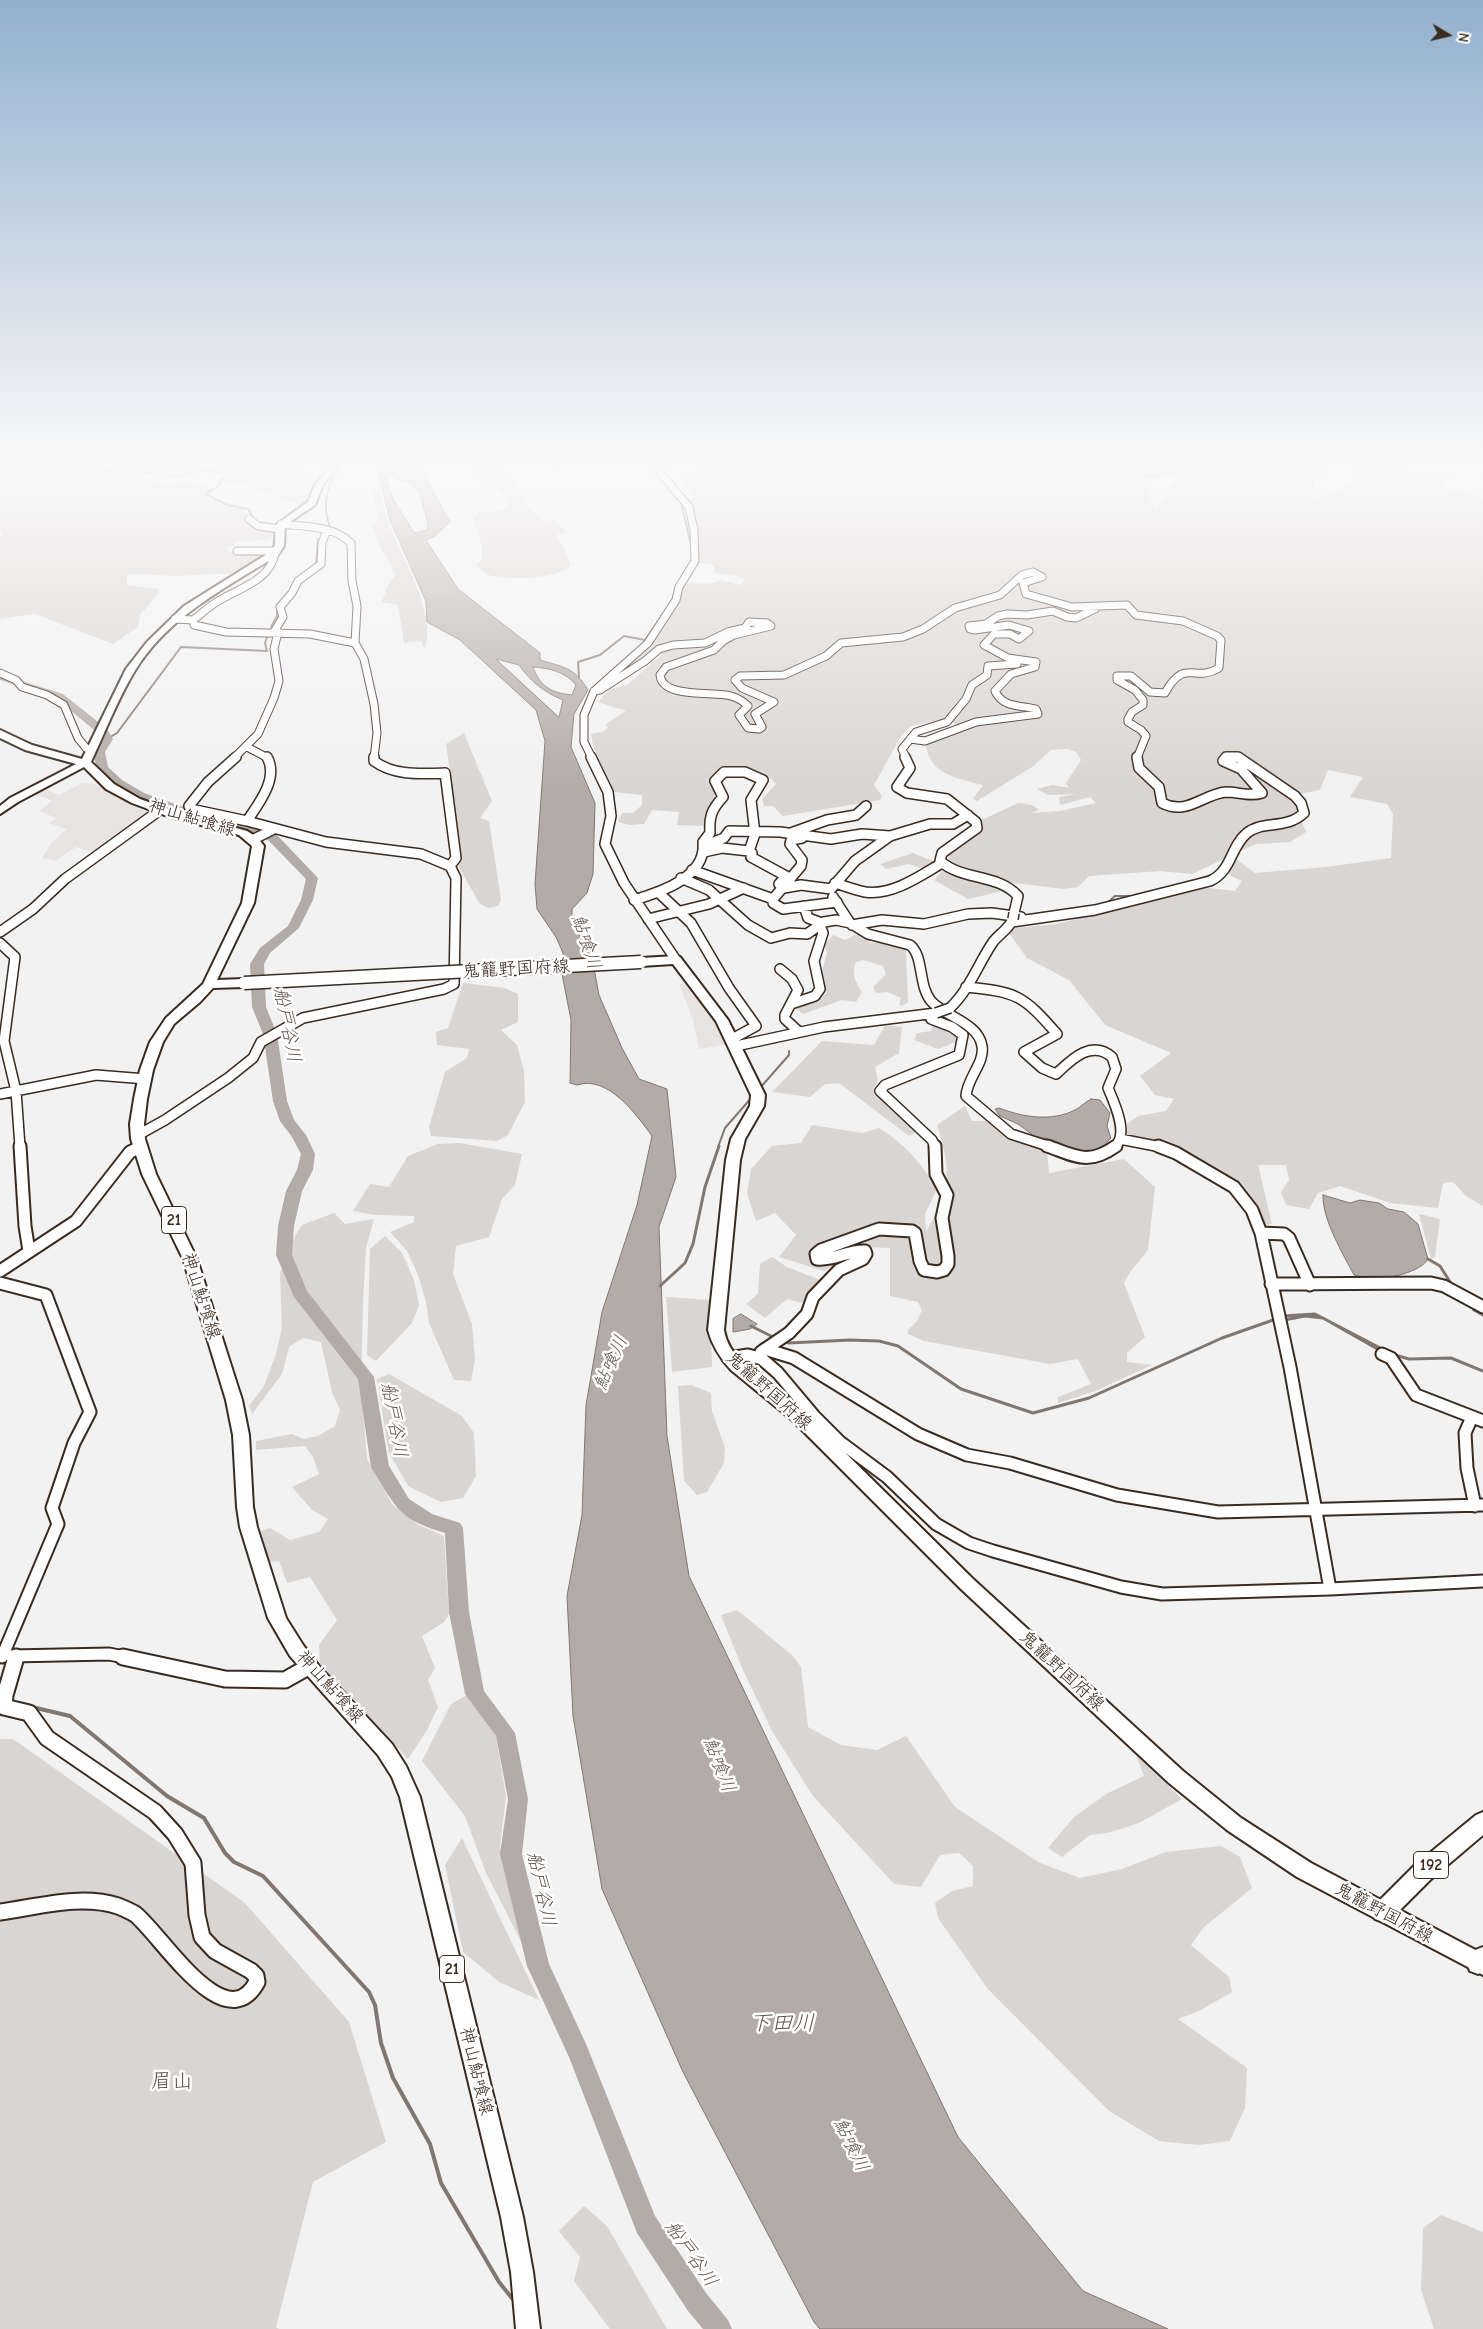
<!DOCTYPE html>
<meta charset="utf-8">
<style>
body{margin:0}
#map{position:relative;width:1483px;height:2329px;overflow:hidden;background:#f3f2f2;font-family:"Comic Neue",sans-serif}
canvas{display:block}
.north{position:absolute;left:1423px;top:10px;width:50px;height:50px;-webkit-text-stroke:4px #fff;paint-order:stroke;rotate:99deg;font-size:14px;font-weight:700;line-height:20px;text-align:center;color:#3b2a1e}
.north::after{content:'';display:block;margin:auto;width:18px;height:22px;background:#3b2a1e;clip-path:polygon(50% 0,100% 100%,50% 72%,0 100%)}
</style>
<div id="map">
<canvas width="1483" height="2329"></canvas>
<div class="north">N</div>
</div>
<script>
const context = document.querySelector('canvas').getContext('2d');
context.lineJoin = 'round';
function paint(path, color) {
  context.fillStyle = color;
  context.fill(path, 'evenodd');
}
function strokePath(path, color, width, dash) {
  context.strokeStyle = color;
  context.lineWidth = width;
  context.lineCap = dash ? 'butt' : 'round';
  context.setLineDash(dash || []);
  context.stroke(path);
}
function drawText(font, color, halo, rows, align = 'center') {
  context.font = font + ' "Comic Neue","Klee One",sans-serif';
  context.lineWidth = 5;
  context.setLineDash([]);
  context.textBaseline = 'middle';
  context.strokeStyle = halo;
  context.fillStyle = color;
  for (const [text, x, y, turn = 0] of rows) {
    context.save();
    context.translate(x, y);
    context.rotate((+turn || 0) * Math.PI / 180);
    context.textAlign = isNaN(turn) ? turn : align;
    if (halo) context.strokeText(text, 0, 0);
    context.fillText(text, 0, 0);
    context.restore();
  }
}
paint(new Path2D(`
 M82,783L94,784L153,811L97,853L76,847L55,861L42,858L53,841L67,829L49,823L56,818L39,811L52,801L31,792L41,787L59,795Z
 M687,982L713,1016L729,1044L699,1049L693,1020L679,984Z`), '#e6e3e2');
paint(new Path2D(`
 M0,461H288L320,480L312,499L303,506L243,485L225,483L223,481L226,476L222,473C202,470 161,461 146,476C157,488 175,480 189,481C198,481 204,488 213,488L205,495L228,505L243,509L247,518L277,532L268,540L240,541L227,549L230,552L263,554L264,557L236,573L176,576L132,574L127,575V585L159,589V593L140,615L138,627L113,644L35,614L0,619V537L3,534L0,532Z
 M469,461H494L495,467L502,466L501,469H495V475L513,482L525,503L543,521L553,520L567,532L556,535L566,551L570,566C558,580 506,580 489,575C484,574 480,569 477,565L482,559V546L473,521L478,512C489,512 500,513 509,506L501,491L485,484Z
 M700,461H1132L1133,468L1142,477L1154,481L1148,494L1155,509L1182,472L1181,461H1312L1329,472L1315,475L1313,496L1319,499L1353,483V471C1371,456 1391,463 1409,474L1423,471L1450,478L1441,485L1459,493L1472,494L1483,498V1206L1466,1196L1453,1182L1443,1183L1438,1208L1390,1203L1340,1186L1318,1193L1309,1209L1286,1205L1281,1192L1289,1180L1286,1165H1258L1272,1224L1265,1225L1251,1199L1232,1182L1181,1149L1151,1140L1126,1136L1127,1124L1138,1116L1166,1111L1174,1099L1155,1095L1140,1076L1171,1053L1105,1025L1069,980L1027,958L1006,929L1057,924L1200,887L1235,891L1242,881L1229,875L1236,859L1255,873L1326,867L1391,858L1393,814L1387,804L1350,797L1363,777L1328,770L1320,790L1299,794L1296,807L1306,832L1290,842L1256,844L1192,874L1160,871L1089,876L1078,887L1063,889L1007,882L1002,885L1003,891L968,899L934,880L949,864L948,852L973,836L969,826L1018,803L1032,805L1039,810L1032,813L1060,811L1096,803L1090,797L1060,805L1059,797L1076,794L1048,795L1037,789L1053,785L1069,788L1066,783L1081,760L1076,752L1067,749L1051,750L1032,767L977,801L973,799L983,785C955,778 924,773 926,737L957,725L945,719L911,726L901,736L874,785L882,796L880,800L783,816L773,806H764L762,799L776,784C761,764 726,761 709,780L719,796L708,810V826L677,825L679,812L652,810L644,824L629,825L618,822L622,813H633L642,805V795L614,792C608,772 593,755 591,734L604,731L608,728L606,724L626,711L598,702L610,689L627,685L659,657L664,649L655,650L601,687L653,642L668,616L679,603L684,584C700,580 705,588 721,580L740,585L744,580L736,576L713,573L715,568L711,564L699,563C701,541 696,520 689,499L695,497L681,479L693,476L697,468L702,471L712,468L697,465Z
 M374,489L380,492C383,502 385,512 388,522C401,558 437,611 425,649L421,641L404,643L398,605L382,602L388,584L395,576L389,560L383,554L371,523L378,521L373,494Z
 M464,733L492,801L480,818L489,821L501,900L498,906L488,908L480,904L458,866L462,859L446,744Z
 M913,853L935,862L924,869L909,864L886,869L880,864Z
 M861,932L870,936V943L888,941L908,947L906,952L908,1002L902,1006L899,1004L901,998L887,992L876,993L873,987L886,974L883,966L863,960L856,962C851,974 855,981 862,992L856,1002L842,1000L803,1014L794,1007L822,998L826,993L822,972L827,952L824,945L833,935L845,940Z
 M463,983L505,988L518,994V1022L501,1030L517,1045L524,1071L525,1102L508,1135L497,1141L431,1136L429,1127L445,1072L467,1058L469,1049L437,1045L436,1032L448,1028Z
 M933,1023L950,1028L956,1034V1042L938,1049L914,1040L917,1033L931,1031Z
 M885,1025L902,1027L899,1053L875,1067L878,1080L874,1088L876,1094L917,1132L909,1136L839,1083L825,1084L810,1097L772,1092L822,1041L874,1045Z
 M965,1106L972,1121H986L1005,1136L1047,1151L1049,1173L1124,1159L1155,1187L1148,1250L1130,1272L1124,1283L1145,1337L1127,1353V1362L1152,1365L1095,1391L1058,1403V1397L1091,1384L1078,1359L1050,1364L924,1341L908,1334V1330L917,1321L922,1310L918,1302L890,1296V1248L868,1247L824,1271L779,1257L796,1235L775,1213L756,1221L747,1193L751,1169L772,1146L801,1143L812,1125L862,1133L879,1128C904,1143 922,1164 937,1189L925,1214L926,1231C952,1192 951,1168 937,1125Z
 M459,1143L522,1154L515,1185L502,1199L489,1237L456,1246L453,1274L472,1324L475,1360L471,1381L454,1380L429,1323L426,1302L418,1275L407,1251L390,1232L414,1222V1216L375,1215L353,1211L370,1184L389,1187L408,1156L438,1144Z
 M334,1213L345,1224L374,1219L366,1248L363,1302L361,1388L367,1459L392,1504L417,1524L444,1536L449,1614L444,1622L422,1636L435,1668L428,1680L438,1707L427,1730L408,1759L320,1664L319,1645L337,1620L310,1577L287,1583L279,1561L269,1562L261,1531L270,1528L290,1540L319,1532L328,1519L312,1510L292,1487L319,1474L313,1457L305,1446L256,1450V1441L292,1434L304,1439L318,1436L335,1426L340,1410L332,1392L321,1342L303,1338L289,1347L282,1374L252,1414L249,1406L264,1386L276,1354L282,1328L280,1273L295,1236L302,1225Z
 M1419,1214L1440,1219L1435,1257L1431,1259Z
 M385,1236L402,1253L414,1280L419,1305L412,1323L376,1361L367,1355L370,1249Z
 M772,1257L787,1267L820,1280L802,1303L787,1299L765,1318L746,1304L758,1294L760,1264Z
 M666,1297L710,1300L712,1367L672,1372Z
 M389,1374L462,1416L474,1433L476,1476L463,1498L441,1502L408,1486L389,1453L377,1379Z
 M691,1385L711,1393L712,1411L725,1448L724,1463L707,1492L697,1495L684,1481L678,1386Z
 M737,1610L792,1655L801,1667L808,1727L841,1745L877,1750L906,1736L955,1807L1040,1863L1080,1878L1122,1869L1166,1852L1221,1846L1240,1857L1252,1888L1203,1928L1191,1945L1229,1977L1232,1992L1199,2011L1178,2019L1247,2068L1245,2108L1230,2141L1198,2145L1159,2141L1109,2111L987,1988L938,1918L935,1903L952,1891L973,1886V1866L959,1853L940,1855L921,1887L894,1884L813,1796L772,1731L743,1670L721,1615Z
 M469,1694L496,1737L506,1796L500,1847L525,1949L486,1873L465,1816L422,1761L451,1704Z
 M0,1739H13L245,1903L349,2022L386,2142L313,2182L276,2327L279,2329H0Z
 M1136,1755L1182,1799L1139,1823L1108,1833L1090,1835L1062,1857L1048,1848L1074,1817L1106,1794L1144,1776Z
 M462,1838L539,2000L499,1982L463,1952L445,1865Z
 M584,2206L607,2226L667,2329H610L574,2281L580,2257L559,2231Z
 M1441,2215L1483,2232V2329H1434L1421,2290L1423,2228Z`), '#d8d5d2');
const water = new Path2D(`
 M383,461H417L450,522L434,537L426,540L458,589L540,653V660C564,667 575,668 588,690L574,714L571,747L595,803L593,874L587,893L572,909V925L591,952L599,995L622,1048L639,1079L667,1089L676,1177L659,1227L667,1436L689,1576L958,2137L1083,2291L1168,2329H820L814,2322L683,2072L602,1889L573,1716L567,1596L582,1515L586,1405L602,1312L637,1205L652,1136C636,1114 608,1075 577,1085L570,1083L571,1020L562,974L563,953L556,937L537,909L535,884L545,741L536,710L460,640L427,622L426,601L390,520L378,472L385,468ZM391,475L402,481L406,480L420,493L428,525L426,530L414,533L392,497L386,476ZM496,659L519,665C531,682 544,692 563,700L559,717ZM533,667C549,668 566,672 576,685L572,695C552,693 540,687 533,667Z
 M1134,463L1176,465L1181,471L1152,478L1144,476Z
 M1091,1099L1100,1100L1110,1113L1107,1126L1111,1138L1100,1150L1084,1154L1053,1140L1034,1136L1018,1124L1000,1116L995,1109L999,1108C1023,1117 1051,1122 1075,1110C1081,1107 1085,1102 1091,1099Z
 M1323,1195L1350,1203L1360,1200L1379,1203L1388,1209L1404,1212L1418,1224L1428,1259C1421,1272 1388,1279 1373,1279C1367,1279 1360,1276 1354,1275C1343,1254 1322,1219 1323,1195Z
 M741,1314L757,1324L750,1329L733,1332V1319Z`);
paint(water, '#b2aba7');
strokePath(water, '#827770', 1);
strokePath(new Path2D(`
 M651,461L655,471
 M103,468L116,473H156
 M165,475L178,477L202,470L224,474L225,476L217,487L206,494L228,505L248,509L255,520
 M681,502L691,545
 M331,529C320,504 327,478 348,461
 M316,564L318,539
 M271,627L277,616V605
 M579,678L578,662L600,655L624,636L645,640L672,600L676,586
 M107,739L117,733L181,647L267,651L265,643L268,634
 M1218,871L1227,857
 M1193,881L1214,874
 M1107,903L1115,896H1133
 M760,1088L789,1055V1051
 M718,1147L725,1128L753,1096`), '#827770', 2);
strokePath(new Path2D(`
 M1428,1259L1440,1266L1452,1285
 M660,1286L685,1263L693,1244L705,1187L719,1146
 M1474,1310L1483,1315
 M1283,1316L1315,1314L1384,1350
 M1284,1320L1305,1316L1323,1318L1381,1351
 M751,1326L775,1338
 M783,1341L789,1343L850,1340L879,1341L898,1346L961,1389L1033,1413L1089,1398L1222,1338L1276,1319
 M1395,1355L1409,1359L1451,1358L1483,1371`), '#827770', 3);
strokePath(new Path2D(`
 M32,1707L70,1716L167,1796L204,1818L225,1853L234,1862L263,1876L369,1992L375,2005L381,2043L393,2078L430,2144L441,2183L499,2282L515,2302`), '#827770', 4);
paint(new Path2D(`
 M0,674L63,694L107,729L113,739L105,752L108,767L122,780L144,793L200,813L268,830L276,834L318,878L313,900L299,928L270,953L264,964L266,1007L277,1034L287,1101L294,1120L306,1135L315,1154L313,1170L302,1191L294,1226L292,1255L307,1291L374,1377L389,1466L409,1499L432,1514L460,1523L463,1528L469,1612L484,1691L515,1733L528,1799L522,1854L549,1964L586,2044L655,2216L706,2293L728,2320L732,2329H703L688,2311L637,2233L569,2057L527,1966L500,1854L508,1799L496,1736L465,1694L449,1612L445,1533C401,1520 397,1510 374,1472L371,1467L358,1379L294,1297L276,1255L278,1226L286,1191L297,1170L301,1154L292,1137L280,1121L273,1101L263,1034L252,1007L250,964L260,948L288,926L301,900L306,879L268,840L260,836C216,825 126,808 99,770C95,766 95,758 93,752L101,739L98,733L55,698L0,680Z`), '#b2aba7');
const minorFar3 = new Path2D(`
 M558,464L560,461
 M249,519L258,526L279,529
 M281,524C306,527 332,525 351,543L352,581L357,606L355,643L364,659L374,704L377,733L374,758
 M237,551H277
 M175,619L193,620C200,615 207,608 215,603C236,589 271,581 275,553
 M193,620L194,625L226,632L310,634L355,643
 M274,632L283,617L280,607L292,593L298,581L321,564L322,543L327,530
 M0,673L16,680L22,687L47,695L64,705L78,738L86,748L91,750
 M594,691L600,690L645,661L659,649L673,645L705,643L728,632L745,628L749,622L767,623L771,626L734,635L723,641L714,650L666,667L660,675C662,699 714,691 731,696C738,698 743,701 748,706L739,715L748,728L759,729L762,727L755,714L774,702L742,688L735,680L740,676L784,675L826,656L841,643L903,637L923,629L955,608L1000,595L1022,575L1033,572L1042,577L1023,583L1026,594L1072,607L1127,605L1136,615L1183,621L1217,636L1221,640L1219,668C1194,683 1185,657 1165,693L1150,692L1131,676H1117V680L1135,690L1143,700V705L1132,712L1128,719V722L1141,730L1146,736L1137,758
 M910,739L925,741L976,722L1038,714L1036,709C1020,705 1003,708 995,691L1011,674L1035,667L1036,662L1008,658L984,645L994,634H1010L1019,639L1029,631L1009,625L975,630L970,629L969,626L986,624L998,616L1007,614L1027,615L1053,611L1067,617L1076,618L1095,609
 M247,747L268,758
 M234,758L258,734L274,698L279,681L274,649L278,632
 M592,758L584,742V715L594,691L648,643L676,600L679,587L695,561L694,530L689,507L658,470L655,461
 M906,758L902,749L916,732L947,722L966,699L972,685L987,675L988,666L1017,664
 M1225,758H1240`);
const minorFar2 = new Path2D(`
 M236,757L208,782L189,806L191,809L247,821
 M374,757V761C394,776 421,774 445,773L456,858L450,866
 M591,757L608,792L611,816L605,844L624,883L676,960
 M905,757L910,768L897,787L907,793L947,799L976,822L977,828L942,853L940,861C963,881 997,873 1018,896L1014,913
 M791,833L827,820L856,815L866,806
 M254,839L272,830
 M703,846L724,838L729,831L780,832L831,839L862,834L890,836
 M704,852L722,848L749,851L752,853L751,857L786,876L779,884
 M692,870L773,899L801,866L802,860L790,844L791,840L802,838
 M681,878L709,890L748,925L771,938L790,933L807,934L824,922L836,920L850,923L868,934L910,945C924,956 918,985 931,1001C945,1017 978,1022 982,1046C985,1063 967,1078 966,1096L1011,1134L1051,1147
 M835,883C845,886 855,890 865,892C892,896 920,876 942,863
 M784,888L801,885L831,889
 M831,889L855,861L890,836L930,824H953L968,815
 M659,893L691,923L729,988L756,1026L732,1039
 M833,897L850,923
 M773,899V903L783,909L837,902
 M634,900C661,892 707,877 703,842L710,833C709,816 712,809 723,797L715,781L724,772H745L763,780L751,800L755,834L749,851
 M648,919L709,904L744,888
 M1012,922L1095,910L1210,881C1232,871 1230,847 1247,833C1263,820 1286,830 1304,813L1301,803L1295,796L1238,757H1226L1223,761L1241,769L1262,793C1250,797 1239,792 1226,792C1203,794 1187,816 1162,803L1159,787L1139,768L1137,757
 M852,925L882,920L924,924L968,914L992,913L1021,917
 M0,932L33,909L65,879L160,810
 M0,943L15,957L4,1041L16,1091L20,1147
 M780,969L792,979L798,990L785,1015V1019L798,1031
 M966,987C1017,992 1023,995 1057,1034L1024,1052L1042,1068L1056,1074C1071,1060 1091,1039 1112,1057L1116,1069L1108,1088C1114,1102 1130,1136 1114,1147
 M791,1004L815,996L820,989L814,961L823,933L819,922L808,918L804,906
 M950,1008C970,989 978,964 993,942C999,934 1009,929 1013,919
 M931,1019L952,1027L963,1035L959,1055L885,1085L880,1091L932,1140L935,1147
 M736,1046L824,1027L936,1013
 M0,1094L96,1075L146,1079
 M138,1135L165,1120L228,1078L253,1058L261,1042L303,1018L444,989L454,984L456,878L450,866L421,854L326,842L247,821C259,803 279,778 267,757
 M1120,1139L1161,1147`);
const minorFar1 = new Path2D(`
 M20,1146L25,1226L29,1251
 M1047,1146C1076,1156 1088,1166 1116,1146
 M1158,1146L1176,1153L1234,1187L1252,1210L1261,1233L1290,1367L1330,1589
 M1261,1233L1284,1234L1289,1238L1310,1285
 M0,1271L76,1221L130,1152L140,1147
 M0,1283L46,1295L90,1412L74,1443L52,1508L58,1524L2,1657
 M1271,1284L1431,1283L1444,1286L1483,1307
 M765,1349L794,1358L918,1434L967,1455L1010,1463L1117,1495L1218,1512L1483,1505
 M761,1352L789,1333L807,1314L813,1297L839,1270L863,1259L866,1254L865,1251C848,1250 834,1261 817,1259L816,1254L821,1250L879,1229L912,1231L915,1233L920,1261L924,1270L937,1272L944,1270L948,1264V1256L942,1218L947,1195L936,1174L935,1146
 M1382,1354L1391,1358L1416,1395L1483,1421
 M729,1358L748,1355L762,1359L778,1373L815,1417L840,1442L887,1477L936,1524L969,1543L993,1551L1121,1587L1162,1594L1330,1589L1483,1581
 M1472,1417L1465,1433L1467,1468L1475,1506
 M11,1656L109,1654L129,1658
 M15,1658L16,1656`);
const minor = new Path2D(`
 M123,1657L225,1679L285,1680L308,1667
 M0,1912C38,1907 80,1894 118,1906C123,1908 130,1911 135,1914C160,1933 225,2041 257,1982L256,1976L251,1971L215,1951L202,1937L197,1915L193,1863L175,1834L155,1812L47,1738L29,1713L4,1707L5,1695L16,1657`);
const major = new Path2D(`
 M334,461H342L323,485L315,505L285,525L284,546L278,555C227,587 169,616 136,669C118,698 105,732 91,762L114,784L140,799L175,811L247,831L258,838L264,846L254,903L217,980L244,979L250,983L244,987L213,988L200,1002L174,1024L163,1042L153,1070L147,1099L144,1124L145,1139L156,1174L197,1259L242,1400L249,1435L253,1507L257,1527L286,1618L303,1645L319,1666L392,1744L406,1766L420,1797L523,2217L533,2272L540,2329H516L511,2272L501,2217L400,1797L392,1777L378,1755L290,1656L268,1618L240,1527L237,1507L233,1435L226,1400L183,1259L142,1174L131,1139L130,1124L134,1099L140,1070L150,1042L166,1018L203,984L242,903L252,846L239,835L167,816L132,803L106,789L84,767L18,802L0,814V806L10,798L76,764L25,750L0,738V730L32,745L82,759L126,669L147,642L184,606L272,551C278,543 273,533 277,524L308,502L315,485Z
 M676,956L680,957L728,1020L765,1095L764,1106L745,1139L740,1160L724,1330C726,1343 733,1352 741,1362L804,1412L973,1579L1183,1771L1241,1818L1311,1863L1483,1954V1975L1297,1877L1227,1830L1169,1783L961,1589L792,1420L731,1370C720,1358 712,1345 708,1330L726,1160L731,1139L750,1106L751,1095L716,1021L673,964L641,966L635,962L641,958Z`);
const highway = new Path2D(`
 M1483,1812V1835L1430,1880L1391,1919L1383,1922L1375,1919L1372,1912L1375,1905L1414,1866L1476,1815Z
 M1483,1947V1972L1478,1974L1470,1971L1467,1963L1475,1950Z`);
strokePath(minorFar3, '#3b2a1e', 9);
strokePath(minorFar2, '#3b2a1e', 12);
strokePath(minorFar1, '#3b2a1e', 15);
strokePath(minor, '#3b2a1e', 19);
strokePath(major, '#3b2a1e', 4);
strokePath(highway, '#3b2a1e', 4);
strokePath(minorFar3, '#fff', 7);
strokePath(minorFar2, '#fff', 9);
strokePath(minorFar1, '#fff', 11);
strokePath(minor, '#fff', 15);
paint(major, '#fff');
paint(highway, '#fff');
const minorBridge = new Path2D(`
 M1013,919L1014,913
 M936,1013L950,1008`);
const majorBridge = new Path2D(`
 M244,983L641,962`);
strokePath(minorBridge, '#3b2a1e', 12, []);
strokePath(majorBridge, '#3b2a1e', 15, []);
strokePath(minorBridge, '#fff', 9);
strokePath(majorBridge, '#fff', 12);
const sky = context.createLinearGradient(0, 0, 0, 787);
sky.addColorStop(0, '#92b0ce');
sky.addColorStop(0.59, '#faf9f9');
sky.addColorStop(1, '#faf9f900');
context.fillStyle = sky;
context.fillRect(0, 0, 1483, 787);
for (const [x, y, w] of [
 [174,1220,25],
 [1431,1865,35],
 [452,1969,25]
]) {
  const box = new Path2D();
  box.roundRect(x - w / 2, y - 13.5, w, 27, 4);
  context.fillStyle = '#fff';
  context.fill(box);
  strokePath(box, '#3b2a1e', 1);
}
drawText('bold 16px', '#3b2a1e', null, [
 ["21",174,1220],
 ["192",1431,1865],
 ["21",452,1969]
]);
drawText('18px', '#3b2a1e', '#fff', [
 ["神山鮎喰線",192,818,17],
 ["鬼籠野国府線",516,969,-3],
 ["神山鮎喰線",201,1296,72],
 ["鬼籠野国府線",769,1391,42],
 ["鬼籠野国府線",1062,1671,43],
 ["神山鮎喰線",330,1687,48],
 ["鬼籠野国府線",1384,1913,28],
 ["神山鮎喰線",476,2071,76]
]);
drawText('italic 19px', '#65574e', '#fff', [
 ["鮎喰川",586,942,72],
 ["船戸谷川",287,1025,79],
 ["鮎喰川",611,1363,-66],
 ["船戸谷川",394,1420,80],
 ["鮎喰川",719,1765,69],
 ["船戸谷川",541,1889,78],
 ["鮎喰川",851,2145,64],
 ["船戸谷川",691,2254,55]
]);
drawText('21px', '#62554b', '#fff', [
 ["眉山",172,2082]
]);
drawText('italic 22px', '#65574e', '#fff', [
 ["下田川",782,2024]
]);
</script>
